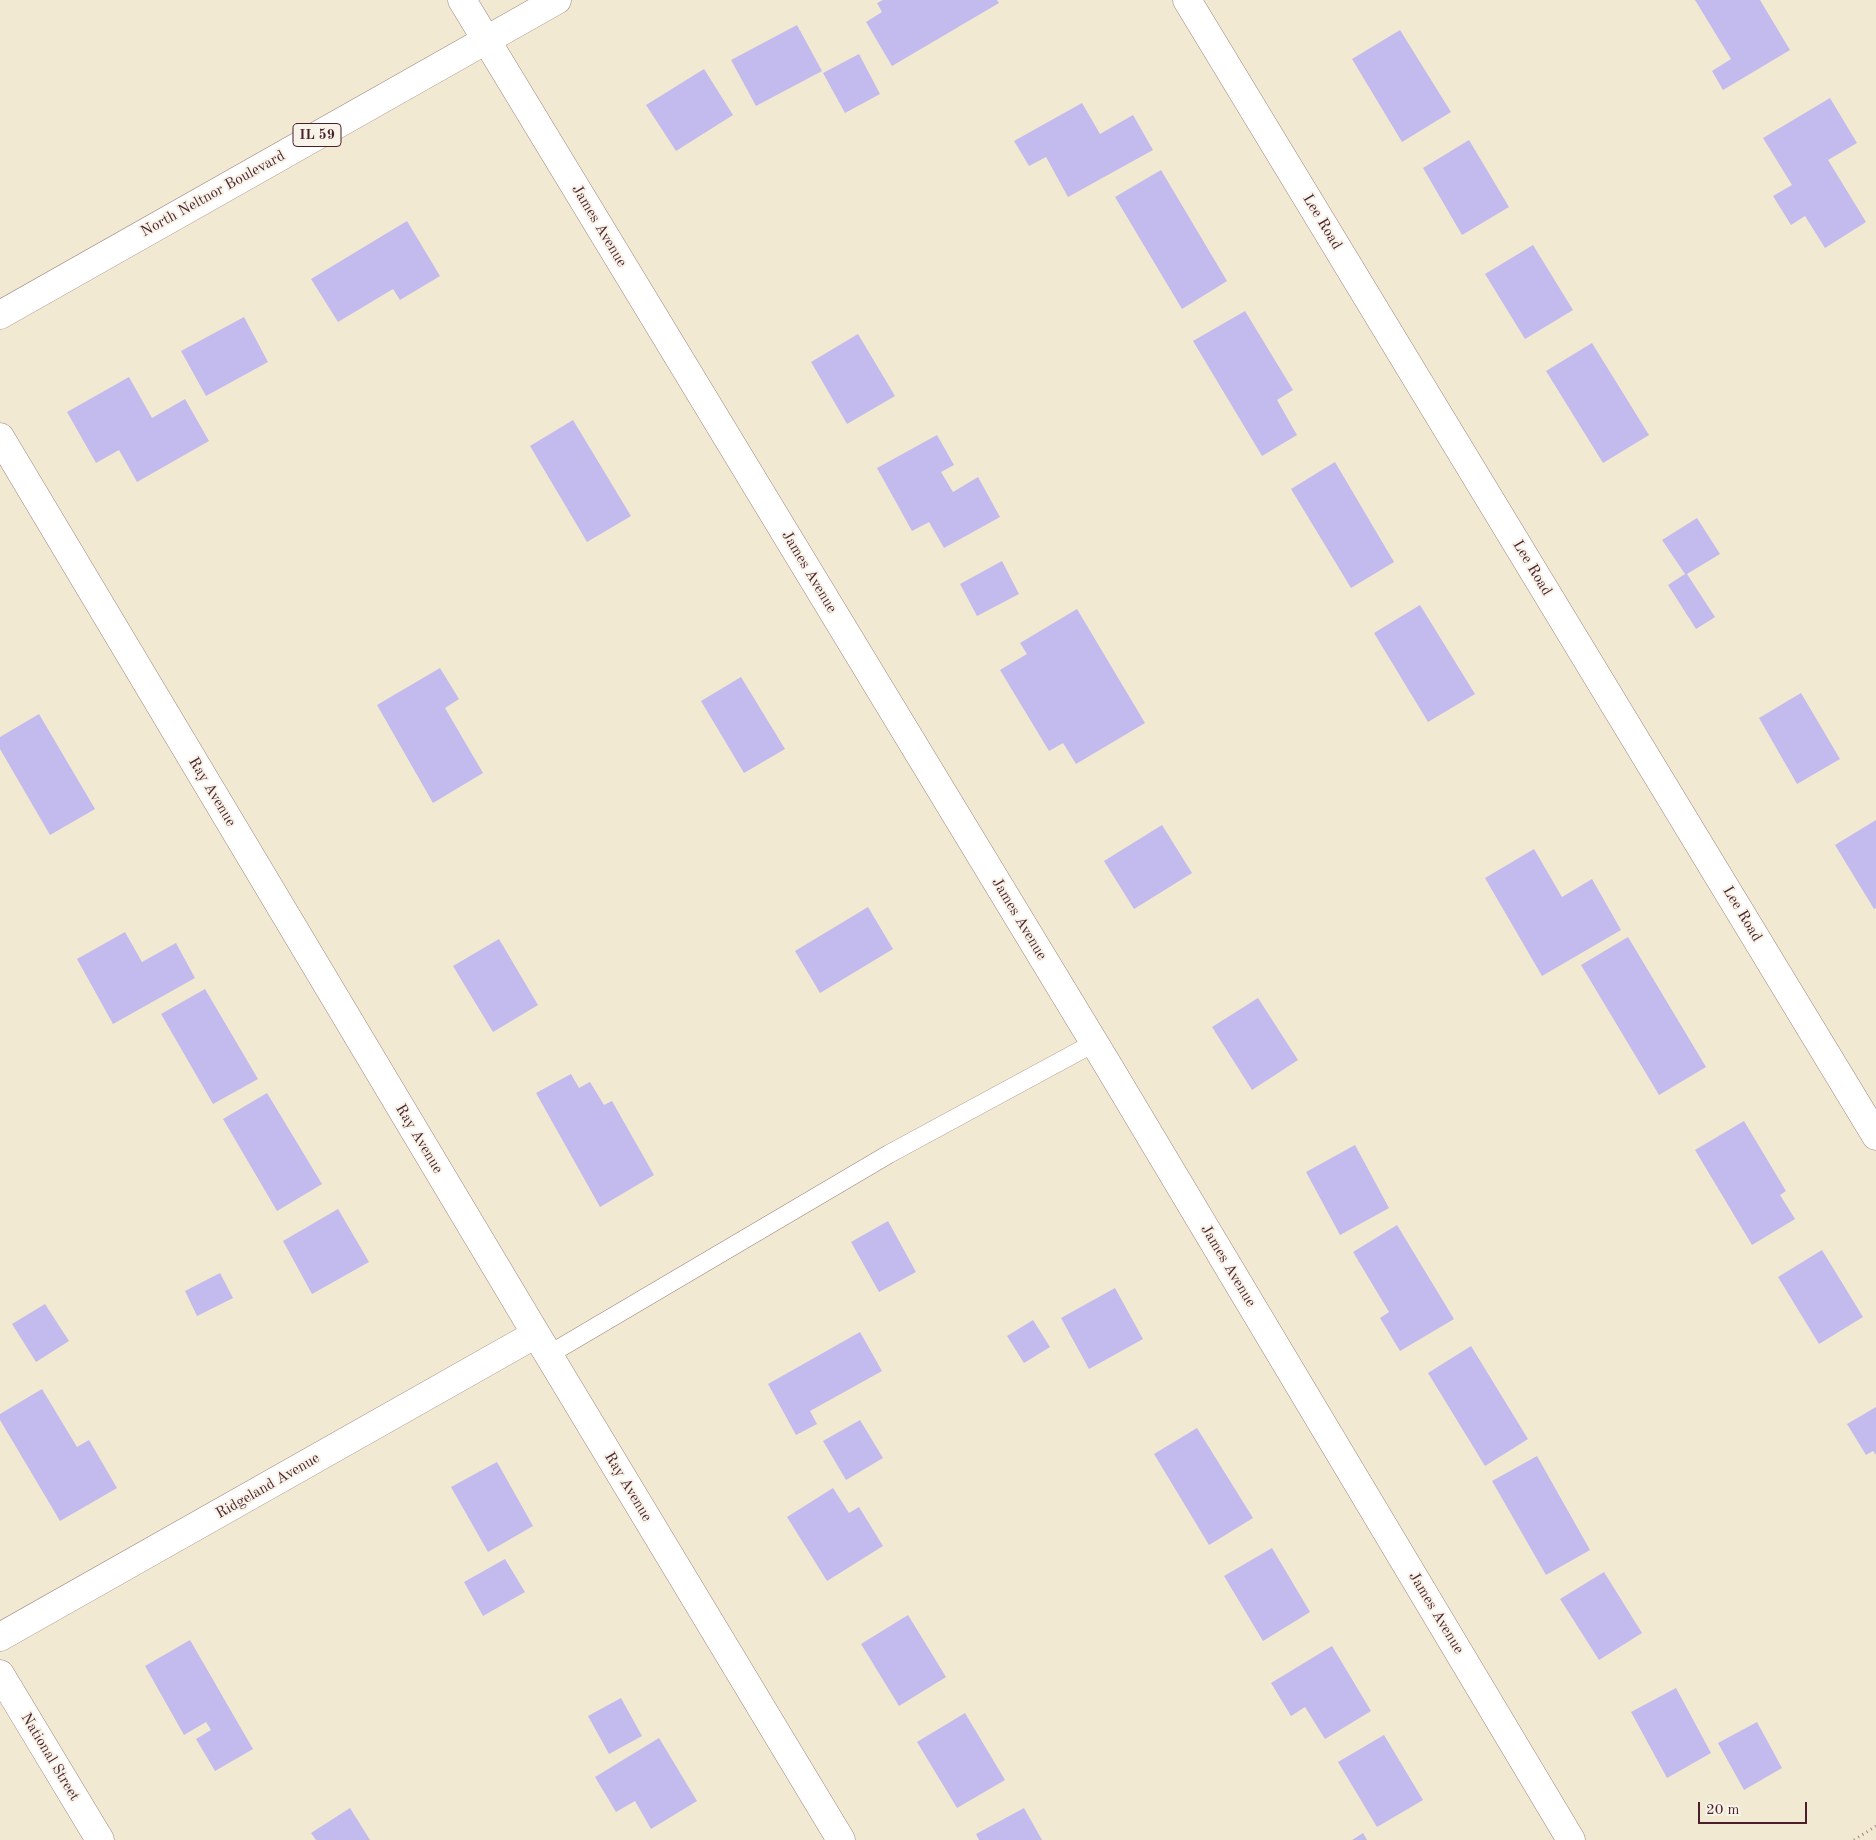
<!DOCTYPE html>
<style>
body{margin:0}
#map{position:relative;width:1876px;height:1840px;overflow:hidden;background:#f1e9d2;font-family:"Old Standard TT",serif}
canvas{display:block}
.scale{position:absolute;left:1698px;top:1802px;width:109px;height:22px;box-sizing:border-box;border:2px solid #4a1f2b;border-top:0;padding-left:6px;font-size:15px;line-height:18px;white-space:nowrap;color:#4a1f2b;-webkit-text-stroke:4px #f7f3e8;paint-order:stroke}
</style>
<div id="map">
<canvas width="1876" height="1840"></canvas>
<div class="scale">20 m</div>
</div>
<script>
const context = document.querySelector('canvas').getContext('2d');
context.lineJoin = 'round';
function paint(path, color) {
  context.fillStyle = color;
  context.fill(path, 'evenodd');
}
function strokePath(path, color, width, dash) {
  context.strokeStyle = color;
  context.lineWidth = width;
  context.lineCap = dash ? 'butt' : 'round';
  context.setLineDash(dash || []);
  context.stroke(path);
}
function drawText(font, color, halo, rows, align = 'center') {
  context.font = font + ' "Old Standard TT",serif';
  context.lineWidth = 4;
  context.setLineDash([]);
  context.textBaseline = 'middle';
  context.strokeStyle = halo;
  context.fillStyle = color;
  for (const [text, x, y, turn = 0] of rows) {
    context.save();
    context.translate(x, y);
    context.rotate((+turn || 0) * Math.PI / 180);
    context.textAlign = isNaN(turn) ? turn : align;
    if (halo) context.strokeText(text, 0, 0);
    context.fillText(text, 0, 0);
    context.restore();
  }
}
paint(new Path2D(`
 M883,0H997L999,3L892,66L866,22L882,12L877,3Z
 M1695,0H1760L1790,50L1723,90L1712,71L1731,59Z
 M797,25L822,71L756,106L731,60Z
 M1400,30L1451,112L1402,142L1352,59Z
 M859,54L880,94L845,113L823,73Z
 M704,69L733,115L676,151L646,105Z
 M1830,98L1857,143L1828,160L1866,222L1825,248L1805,216L1791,225L1773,196L1792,185L1763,138Z
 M1082,103L1100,134L1133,115L1153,150L1068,197L1046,157L1029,166L1014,141Z
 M1469,140L1509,207L1462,235L1423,168Z
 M1161,170L1227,281L1182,309L1115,197Z
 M407,221L440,276L400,300L393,289L338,322L311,279Z
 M1533,245L1573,310L1525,339L1485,274Z
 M1245,311L1293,390L1277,400L1297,435L1262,456L1193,341Z
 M244,317L268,362L206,396L181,351Z
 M858,334L895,396L847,424L811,362Z
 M1592,343L1649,435L1603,463L1546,371Z
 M129,377L152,418L185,399L209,441L137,482L119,450L96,463L67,412Z
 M573,420L631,516L587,542L530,446Z
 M937,435L954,465L941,472L953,492L978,477L1000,517L944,548L929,522L912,531L877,468Z
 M1335,462L1394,562L1351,588L1291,489Z
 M1697,518L1720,554L1687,574L1715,617L1696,629L1668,585L1685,574L1662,540Z
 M1002,561L1019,594L977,616L960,584Z
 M1420,605L1475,694L1428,722L1374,633Z
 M1077,609L1145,723L1076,764L1063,743L1049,751L1000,670L1027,654L1020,643Z
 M440,668L459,699L445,708L483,773L433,803L377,705Z
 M741,677L785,749L744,773L701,701Z
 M1801,693L1840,759L1797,784L1759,718Z
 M39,714L95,809L50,835L0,749V737Z
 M1876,820V908L1874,909L1835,845Z
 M1162,825L1192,873L1134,909L1104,861Z
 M1534,849L1562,897L1592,879L1621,930L1542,976L1485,878Z
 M868,907L893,949L820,993L795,951Z
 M125,932L142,962L176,943L195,978L113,1024L77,959Z
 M1628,937L1706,1067L1659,1095L1581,965Z
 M499,939L538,1005L493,1032L453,966Z
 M205,989L258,1079L213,1104L161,1014Z
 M1258,998L1298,1060L1252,1090L1212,1027Z
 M571,1074L579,1088L590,1082L604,1105L612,1101L654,1175L600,1207L536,1093Z
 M267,1093L322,1184L277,1211L223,1119Z
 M1744,1121L1786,1191L1780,1195L1795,1219L1752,1245L1695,1150Z
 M1355,1145L1389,1208L1340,1235L1306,1172Z
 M338,1209L369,1262L312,1294L283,1241Z
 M888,1221L916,1272L879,1292L851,1242Z
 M1397,1225L1454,1319L1400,1351L1380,1318L1389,1312L1353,1252Z
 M1822,1250L1863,1317L1819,1344L1778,1277Z
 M220,1273L233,1298L197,1316L185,1291Z
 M1115,1288L1143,1339L1089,1369L1061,1318Z
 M45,1304L69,1341L36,1362L12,1324Z
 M1033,1320L1050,1347L1024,1363L1007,1336Z
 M860,1332L882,1371L810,1411L817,1424L796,1435L768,1384Z
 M1471,1346L1528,1439L1485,1466L1428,1373Z
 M42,1389L77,1447L89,1440L117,1488L60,1521L0,1420V1414Z
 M1876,1407V1455L1873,1451L1866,1455L1847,1424Z
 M860,1420L883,1458L846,1480L823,1441Z
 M1197,1428L1253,1518L1209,1545L1154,1454Z
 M1537,1456L1590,1550L1546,1575L1492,1481Z
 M497,1462L533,1526L488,1552L451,1487Z
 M833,1488L849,1513L859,1507L883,1546L827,1581L787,1517Z
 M1272,1548L1310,1612L1263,1641L1224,1576Z
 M505,1559L525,1592L483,1616L464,1582Z
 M1604,1572L1642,1633L1599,1660L1560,1599Z
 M908,1615L946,1677L899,1706L861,1644Z
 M190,1640L253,1749L215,1771L196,1739L211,1730L206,1722L184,1735L145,1666Z
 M1332,1646L1371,1711L1325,1739L1305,1707L1291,1716L1271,1683Z
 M1676,1688L1711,1753L1667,1778L1631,1712Z
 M621,1698L642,1736L609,1754L588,1716Z
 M965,1713L1005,1780L957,1808L917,1742Z
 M1757,1722L1782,1768L1744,1790L1718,1743Z
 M1384,1735L1423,1800L1377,1827L1338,1762Z
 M659,1738L697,1801L651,1829L635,1801L616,1812L595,1777Z
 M350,1808L370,1840H316L311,1833Z
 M1024,1808L1042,1840H979L976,1834Z
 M1363,1833L1367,1840H1352Z`), '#c3bbed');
const lane = new Path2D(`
 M548,1355L889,1154L1094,1043`);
const street = new Path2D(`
 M462,0L1109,1067L1571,1840
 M1187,0L1876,1136
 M0,437L536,1334L841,1840
 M0,1637L536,1334
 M0,1674L100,1840`);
const primary = new Path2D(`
 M0,315L557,0`);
strokePath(lane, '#9e847e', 19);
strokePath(street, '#9e847e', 29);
strokePath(primary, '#9e847e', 29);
strokePath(new Path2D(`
 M1854,1840L1876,1826`), '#9e847e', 3, [1, 4]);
strokePath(lane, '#fff', 18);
strokePath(street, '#fff', 28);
strokePath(primary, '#fff', 28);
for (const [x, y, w] of [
 [317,135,48]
]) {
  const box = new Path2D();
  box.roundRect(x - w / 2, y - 11.5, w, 23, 4);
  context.fillStyle = '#f7f3e8';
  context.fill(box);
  strokePath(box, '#4a1f2b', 1);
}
drawText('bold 14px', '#4a1f2b', null, [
 ["IL 59",317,135]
]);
drawText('15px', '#4a1f2b', '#f7f3e8', [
 ["North Neltnor Boulevard",213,194,-29],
 ["Lee Road",1322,222,59],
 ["James Avenue",599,226,59],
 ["Lee Road",1532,568,59],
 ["James Avenue",809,572,59],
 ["Ray Avenue",212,792,59],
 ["Lee Road",1742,914,59],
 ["James Avenue",1019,919,59],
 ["Ray Avenue",419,1139,59],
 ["James Avenue",1228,1266,59],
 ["Ridgeland Avenue",268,1486,-30],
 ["Ray Avenue",628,1487,59],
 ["James Avenue",1436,1613,59],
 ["National Street",50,1757,59]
]);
</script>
